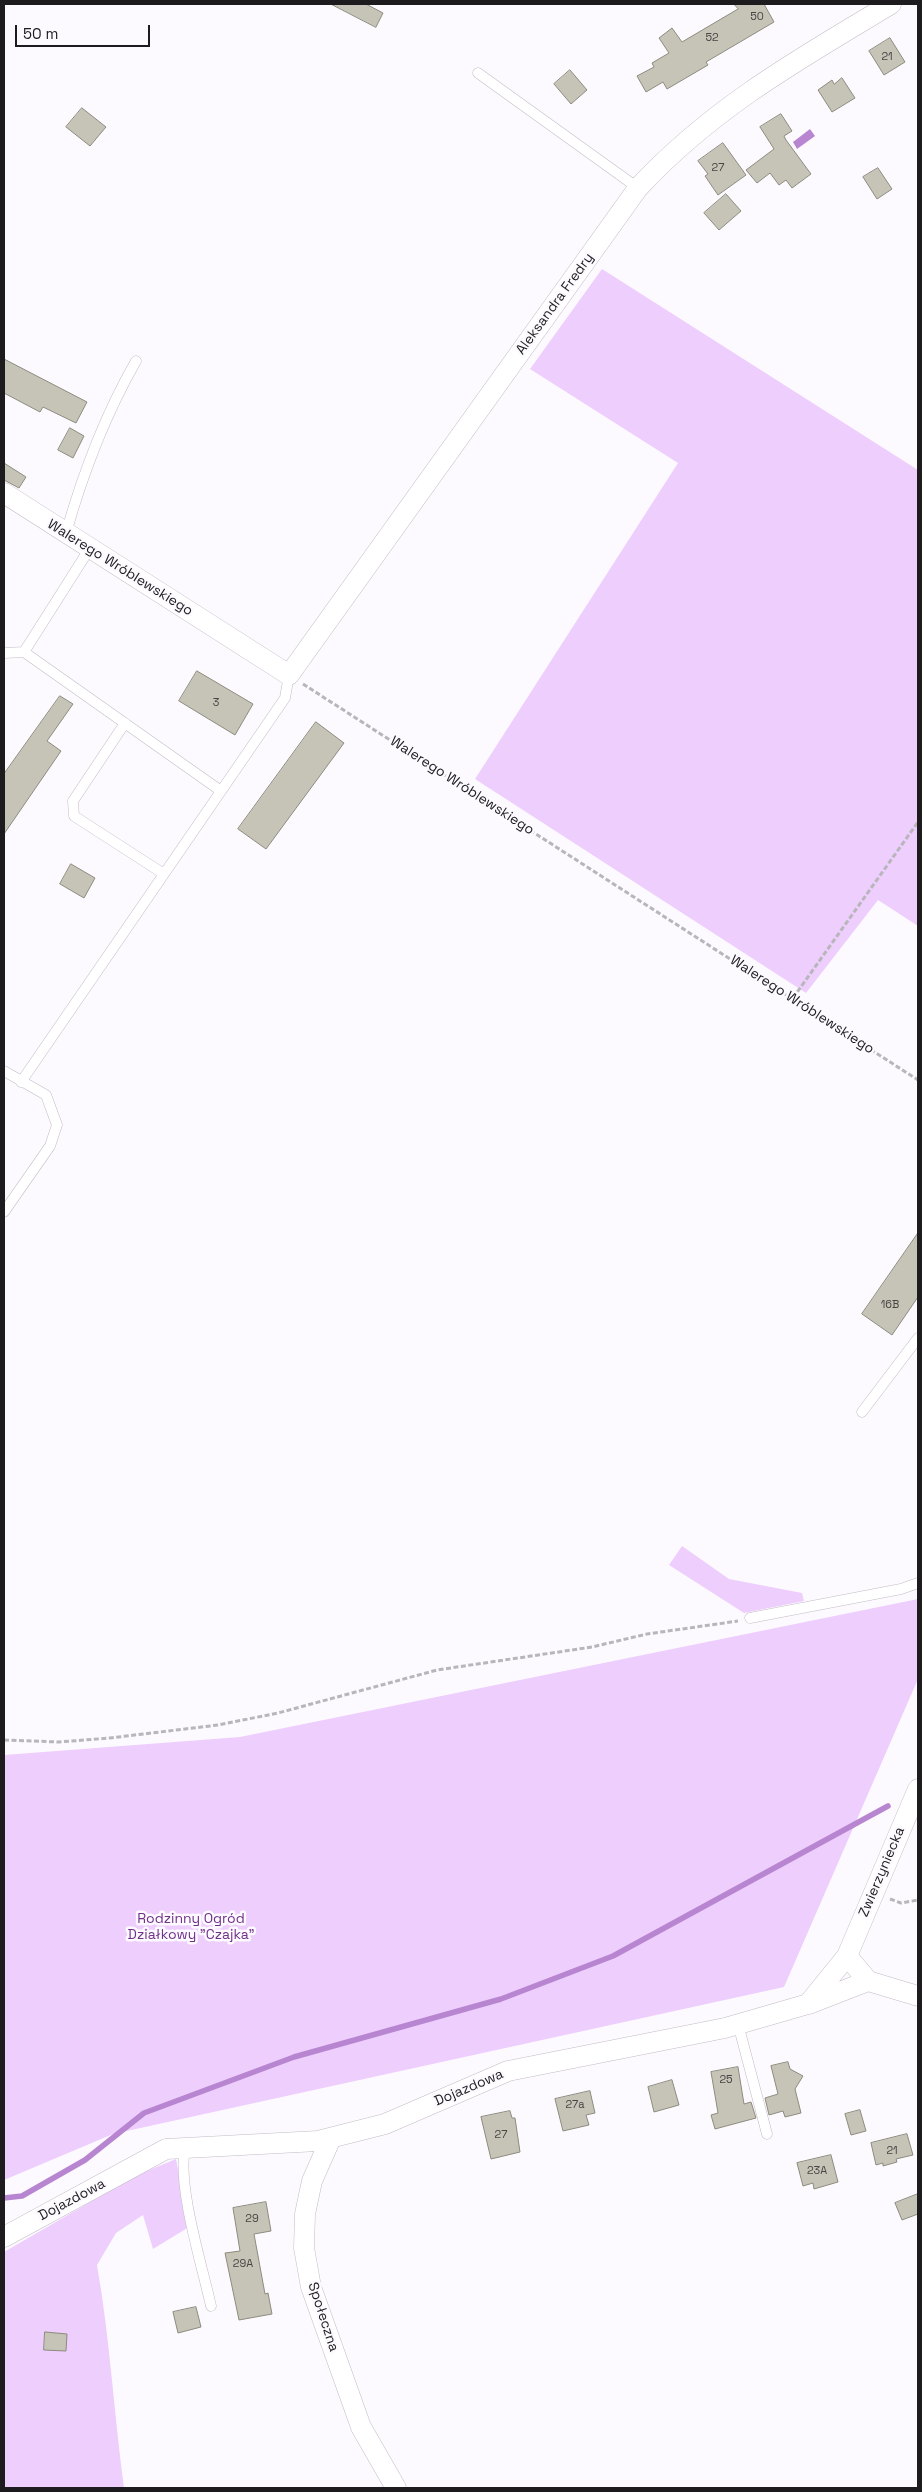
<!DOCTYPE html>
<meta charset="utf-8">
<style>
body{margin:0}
#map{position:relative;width:922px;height:2492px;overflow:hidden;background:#fdfaff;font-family:"Space Grotesk",sans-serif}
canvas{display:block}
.frame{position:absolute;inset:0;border:5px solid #1e1b1f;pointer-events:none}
.scale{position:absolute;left:15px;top:25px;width:135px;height:22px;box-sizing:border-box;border:2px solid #1e1b1f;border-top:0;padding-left:6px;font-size:15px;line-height:18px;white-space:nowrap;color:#1e1b1f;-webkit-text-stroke:4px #fdfaff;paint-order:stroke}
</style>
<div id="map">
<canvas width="922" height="2492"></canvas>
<div class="frame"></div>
<div class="scale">50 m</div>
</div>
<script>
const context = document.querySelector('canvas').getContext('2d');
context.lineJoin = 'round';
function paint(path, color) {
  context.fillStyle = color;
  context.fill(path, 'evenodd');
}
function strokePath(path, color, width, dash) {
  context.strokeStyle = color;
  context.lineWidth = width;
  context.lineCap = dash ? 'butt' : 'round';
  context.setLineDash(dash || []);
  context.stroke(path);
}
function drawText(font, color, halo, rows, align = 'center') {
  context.font = font + ' "Space Grotesk",sans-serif';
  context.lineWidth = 5;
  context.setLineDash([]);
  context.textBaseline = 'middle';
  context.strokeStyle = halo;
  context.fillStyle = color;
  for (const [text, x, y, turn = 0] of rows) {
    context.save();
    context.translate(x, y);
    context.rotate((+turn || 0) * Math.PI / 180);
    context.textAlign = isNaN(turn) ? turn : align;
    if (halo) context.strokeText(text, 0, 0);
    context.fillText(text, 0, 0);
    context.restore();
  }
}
paint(new Path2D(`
 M602,269L918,470V926L878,900L806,993L475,779L678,463L530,369Z
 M682,1546L729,1579L802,1593L804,1601L744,1613L669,1565Z
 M918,1599V1679L784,1987L113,2134L4,2180V1755L240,1737Z
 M176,2159L189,2227L153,2249L143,2215L116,2233L97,2265C110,2339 114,2414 124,2488H4V2252L137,2175Z`), '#edcefd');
paint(new Path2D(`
 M810,129L815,136L797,149L793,142Z`), '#b886d0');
strokePath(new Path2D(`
 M4,2198L22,2196L85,2160L144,2113L294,2057L501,1999L613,1956L888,1806`), '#b886d0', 5.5);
const building = new Path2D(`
 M331,4H366L383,13L376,27Z
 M734,4H764L774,22L706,62L708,65L667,89L663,82L646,92L637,76L654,67L652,63L669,53L659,38L672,28L682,42L738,9Z
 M890,38L905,62L884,75L869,51Z
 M570,70L587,90L571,104L554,84Z
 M842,78L855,98L832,112L818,90L832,80L834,84Z
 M82,108L106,127L90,146L66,127Z
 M781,114L792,131L784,136L786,140L811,174L792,188L786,180L779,185L770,173L757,183L746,170L774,149L760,127Z
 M723,143L746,175L718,195L705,176L708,174L698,161Z
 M878,168L892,189L877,199L863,177Z
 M726,194L741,211L719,230L704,213Z
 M4,359L87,402L76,423L43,407L40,412L4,393Z
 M70,428L84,436L73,458L58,450Z
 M4,463L26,477L19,488L4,480Z
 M197,671L253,704L235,735L179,701Z
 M60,696L73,704L47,741L61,751L4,834V774Z
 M316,722L344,743L266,849L238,829Z
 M71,864L95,878L84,898L60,884Z
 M918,1233V1297L892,1335L862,1314Z
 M788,2062L790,2069L803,2076L795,2089L801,2113L785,2117L783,2111L769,2115L765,2098L778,2094L771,2066Z
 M738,2067L744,2104L751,2102L756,2118L715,2129L711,2115L718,2113L711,2072Z
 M672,2080L679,2105L654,2112L648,2087Z
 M590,2091L595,2113L586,2115L589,2125L563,2131L555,2099Z
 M860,2110L866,2131L851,2135L845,2114Z
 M510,2111L512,2118H515L520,2152L491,2159L481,2117Z
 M907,2134L913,2155L896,2159L897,2162L883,2166V2163L876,2165L871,2143Z
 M831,2155L838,2182L814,2189L813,2183L803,2186L797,2163Z
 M918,2194V2214L902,2220L895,2203Z
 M266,2202L271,2231L254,2234L265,2294L268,2293L272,2314L239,2320L225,2253L240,2251L233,2208Z
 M196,2307L201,2327L178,2333L173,2312Z
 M45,2332L67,2334L66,2351L44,2350Z`);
paint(building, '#c6c3b7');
strokePath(building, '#8d8b7f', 1);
const service = new Path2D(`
 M478,73L638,188
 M66,533C83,473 105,415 136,361
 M24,652L221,791
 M4,653L24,652L90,548
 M125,723L73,801L74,816L164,874
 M4,1071L46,1095L57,1125L50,1146L4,1212
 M21,1082L285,698L289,675
 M862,1412L918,1338
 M750,1618L901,1589L918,1583
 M738,2024L767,2134
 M185,2148C177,2186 202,2265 211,2306`);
const minor = new Path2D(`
 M4,493L289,675L638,188C712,108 799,59 891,4
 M847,1956L918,1789
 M809,2004L868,1981
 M331,2138L312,2181L305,2214L304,2248L311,2287L361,2427L396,2488
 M4,2237L166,2149L318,2141L385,2124L508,2071L725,2028L808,2004L847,1956L868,1981L918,1996`);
strokePath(service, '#c3bbc6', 11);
strokePath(minor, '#c3bbc6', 21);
strokePath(new Path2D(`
 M303,684L918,1080
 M793,998L918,822
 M4,1740L59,1742L110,1738L218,1725L278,1713L437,1670L592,1647L647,1634L738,1621
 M890,1899L901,1903L918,1900`), '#b9b6bb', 3, [5, 2.5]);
strokePath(service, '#fff', 10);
strokePath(minor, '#fff', 20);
drawText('11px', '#484545', null, [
 ["50",757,17],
 ["52",712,38],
 ["21",887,57],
 ["27",718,168],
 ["3",216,703],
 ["16B",890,1305],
 ["25",726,2080],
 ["27a",575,2105],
 ["27",501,2135],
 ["21",892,2151],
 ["23A",817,2171],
 ["29",252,2219],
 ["29A",243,2264]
]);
drawText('14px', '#1e1b1f', '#fdfaff', [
 ["Aleksandra Fredry",555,304,-54],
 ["Walerego Wróblewskiego",120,568,32],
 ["Walerego Wróblewskiego",462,786,33],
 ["Walerego Wróblewskiego",802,1005,33],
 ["Zwierzyniecka",882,1872,-67],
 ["Dojazdowa",469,2088,-23],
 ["Dojazdowa",72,2200,-28],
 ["Społeczna",323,2317,72]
]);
drawText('14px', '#6f3189', '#fdfaff', [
 ["Rodzinny Ogród",191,1919],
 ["Działkowy \"Czajka\"",191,1935]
]);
</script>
